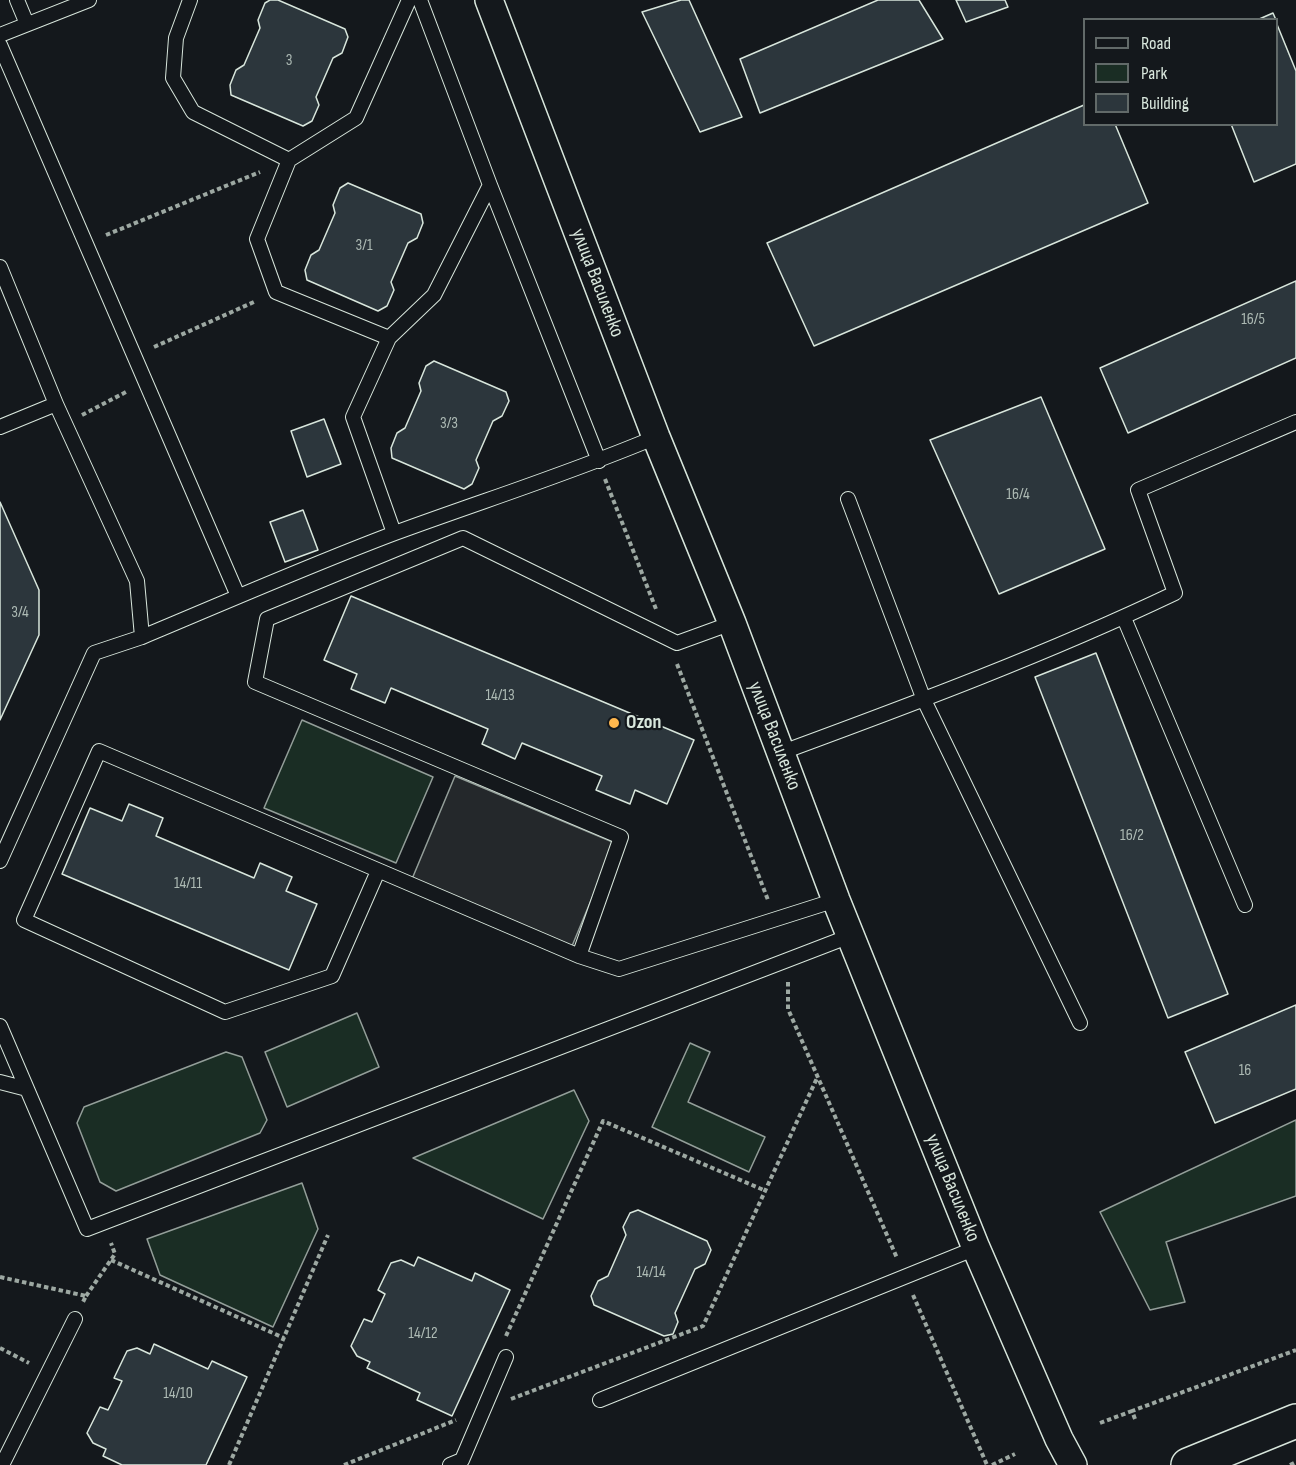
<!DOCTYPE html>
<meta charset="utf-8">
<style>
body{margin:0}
#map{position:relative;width:1296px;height:1465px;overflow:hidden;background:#14181c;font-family:"Sofia Sans Condensed",sans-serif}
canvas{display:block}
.legend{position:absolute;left:1083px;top:18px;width:195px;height:108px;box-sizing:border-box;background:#14181c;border:2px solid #626a69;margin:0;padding:8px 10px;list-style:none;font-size:18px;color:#d8e6dc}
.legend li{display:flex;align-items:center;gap:12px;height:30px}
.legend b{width:30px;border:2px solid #626a69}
</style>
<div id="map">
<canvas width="1296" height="1465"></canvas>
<ul class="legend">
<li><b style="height:8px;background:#14181c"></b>Road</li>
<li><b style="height:16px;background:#1a2d24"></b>Park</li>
<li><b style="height:16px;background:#2c363c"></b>Building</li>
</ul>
</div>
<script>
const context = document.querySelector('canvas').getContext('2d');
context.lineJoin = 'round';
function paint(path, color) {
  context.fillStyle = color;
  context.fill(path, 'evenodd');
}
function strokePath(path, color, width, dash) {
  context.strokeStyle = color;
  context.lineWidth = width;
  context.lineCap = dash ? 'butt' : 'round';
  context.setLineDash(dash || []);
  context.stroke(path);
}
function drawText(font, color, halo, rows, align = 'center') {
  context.font = font + ' "Sofia Sans Condensed",sans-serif';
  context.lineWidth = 4.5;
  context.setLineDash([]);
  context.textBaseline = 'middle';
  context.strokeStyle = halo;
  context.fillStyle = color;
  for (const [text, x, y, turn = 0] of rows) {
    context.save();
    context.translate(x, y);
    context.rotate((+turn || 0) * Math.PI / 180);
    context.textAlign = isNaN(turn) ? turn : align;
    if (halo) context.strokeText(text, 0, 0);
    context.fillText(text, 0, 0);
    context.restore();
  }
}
const green = new Path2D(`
 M302,720L433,777L396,863L264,808Z
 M357,1013L379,1067L287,1107L265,1052Z
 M690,1043L710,1052L688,1102L765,1137L749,1172L652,1127Z
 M226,1052L242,1057L267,1120L260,1133L116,1191L100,1182L77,1123L84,1107Z
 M574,1090L589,1121L543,1219L413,1158Z
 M1296,1120V1196L1166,1242L1185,1302L1150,1310L1100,1212Z
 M302,1183L318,1229L273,1327L160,1275L147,1239Z`);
paint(green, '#1a2d24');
strokePath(green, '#939e99', 1.5);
const parking = new Path2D(`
 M455,776L615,843L572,946L412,879Z`);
paint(parking, '#24282b');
strokePath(parking, '#939e99', 1.5);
const building = new Path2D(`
 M270,0H278L345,29L348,37L342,53L333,58L316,97L319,105L312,121L303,126L231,95L230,85L236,70L244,65L260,28L258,20L265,3Z
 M681,0H689L742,117L700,132L642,12Z
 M878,0H919L943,39L760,113L740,59Z
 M956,0H1005L1008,7L966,22Z
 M1273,13L1276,20H1257Z
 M1276,22L1296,71V164L1254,182L1231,124H1276Z
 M1084,105V124H1115L1148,203L814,346L767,243Z
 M348,183L421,214L423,223L417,238L408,243L391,282L394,290L387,306L378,311L307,280L305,270L311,255L319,250L335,213L333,205L340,188Z
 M1296,281V358L1128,433L1100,368Z
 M434,361L506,392L509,401L502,416L493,421L476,460L479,468L472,484L464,489L392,458L391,448L397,433L405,428L421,391L419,383L426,366Z
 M1041,397L1105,549L999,594L930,440Z
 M324,419L341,464L307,477L291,431Z
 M0,502L39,590V635L0,720Z
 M303,510L318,550L285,562L270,522Z
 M351,596L694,740L667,804L635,790L630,804L596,790L602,776L522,743L515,759L482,744L488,729L391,688L385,703L351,689L357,674L324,660Z
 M1096,653L1228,994L1168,1018L1035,677Z
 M129,804L163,818L156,836L254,878L260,863L292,877L286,891L317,904L289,970L62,874L90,808L122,821Z
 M1296,1005V1089L1215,1123L1185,1052Z
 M638,1210L707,1241L711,1250L705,1264L695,1269L675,1313L678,1322L673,1334L664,1336L594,1305L591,1296L598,1281L608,1276L626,1235L623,1227L630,1213Z
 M418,1257L472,1281L475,1273L510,1290L452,1416L417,1400L420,1393L367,1368L370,1362L357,1356L351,1346L364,1319L372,1322L385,1294L378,1290L391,1263L401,1260L414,1266Z
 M154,1344L208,1369L212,1361L247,1377L206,1465H122L103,1456L106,1449L93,1443L87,1433L100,1407L108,1410L122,1381L114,1378L127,1351L137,1348L150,1354Z`);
paint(building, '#2c363c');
strokePath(building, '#d8e6dc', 1.5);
const service = new Path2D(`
 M17,0L27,24
 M190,0L176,38L173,78L193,112L289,160L257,239L276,292L389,338
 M420,0L490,185L599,461
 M0,35L89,0
 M0,45L238,596
 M289,160L356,118L409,0
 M0,267L56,404
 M0,427L56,404L137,581L142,637C226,602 310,565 395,533C482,501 571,473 656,437
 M848,499L924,700L1080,1023
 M394,533L353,417L389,338L434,295L490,185
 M1124,618L1245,905
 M780,753C913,704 1047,654 1175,593L1138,490L1296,422
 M0,861L94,653L142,637
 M378,871L332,976L225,1012L24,920L99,751L579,956L619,969L836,900
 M579,956L621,837L255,682L267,619L463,538L677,643L732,623
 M0,1026L27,1089
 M0,1082L27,1089L87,1229L850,936
 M600,1400L976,1248
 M2,1465L75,1319
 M450,1465L462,1460L506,1357`);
const minor = new Path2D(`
 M489,0L656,437L732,623L836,900L976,1248L1059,1439L1073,1465`);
const primary = new Path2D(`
 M1188,1465L1296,1421`);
strokePath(service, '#d8e6dc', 16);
strokePath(minor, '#d8e6dc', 30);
strokePath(primary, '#d8e6dc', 36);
strokePath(new Path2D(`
 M106,235L260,172
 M154,347L256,301
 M82,415L126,392
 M605,479L656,609
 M677,664L768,900
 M788,982V1009L897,1258
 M111,1260L284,1338
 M0,1277L86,1296L83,1302
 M913,1295L987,1465
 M86,1296L115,1254L111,1243
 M506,1336L603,1121L766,1191
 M0,1348L29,1363
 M511,1399L703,1326L817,1078
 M1135,1419L1132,1411L1296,1350
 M1100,1423L1132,1411
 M229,1465L328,1235
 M344,1465L456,1420
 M992,1465L1015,1454
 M1290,1465L1296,1462`), '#9da8a2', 4, [4.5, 3]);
strokePath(service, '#14181c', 14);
strokePath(minor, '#14181c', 27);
strokePath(primary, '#14181c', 33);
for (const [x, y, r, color] of [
 [614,723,6,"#ffb74d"]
]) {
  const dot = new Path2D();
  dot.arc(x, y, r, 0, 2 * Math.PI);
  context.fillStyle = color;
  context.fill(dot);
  strokePath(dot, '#14181c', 2);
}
drawText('16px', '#adbab4', null, [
 ["3",289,61],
 ["3/1",364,246],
 ["16/5",1253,320],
 ["3/3",449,424],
 ["16/4",1018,495],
 ["3/4",20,613],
 ["14/13",500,696],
 ["16/2",1132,836],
 ["14/11",188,884],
 ["16",1245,1071],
 ["14/14",651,1273],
 ["14/12",423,1334],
 ["14/10",178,1394]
]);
drawText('20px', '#d8e6dc', '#14181c', [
 ["улица Василенко",597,283,69],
 ["улица Василенко",774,736,69],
 ["улица Василенко",952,1188,68]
]);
drawText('bold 20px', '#d8e6dc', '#14181c', [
 ["Ozon",626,723]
], 'left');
</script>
